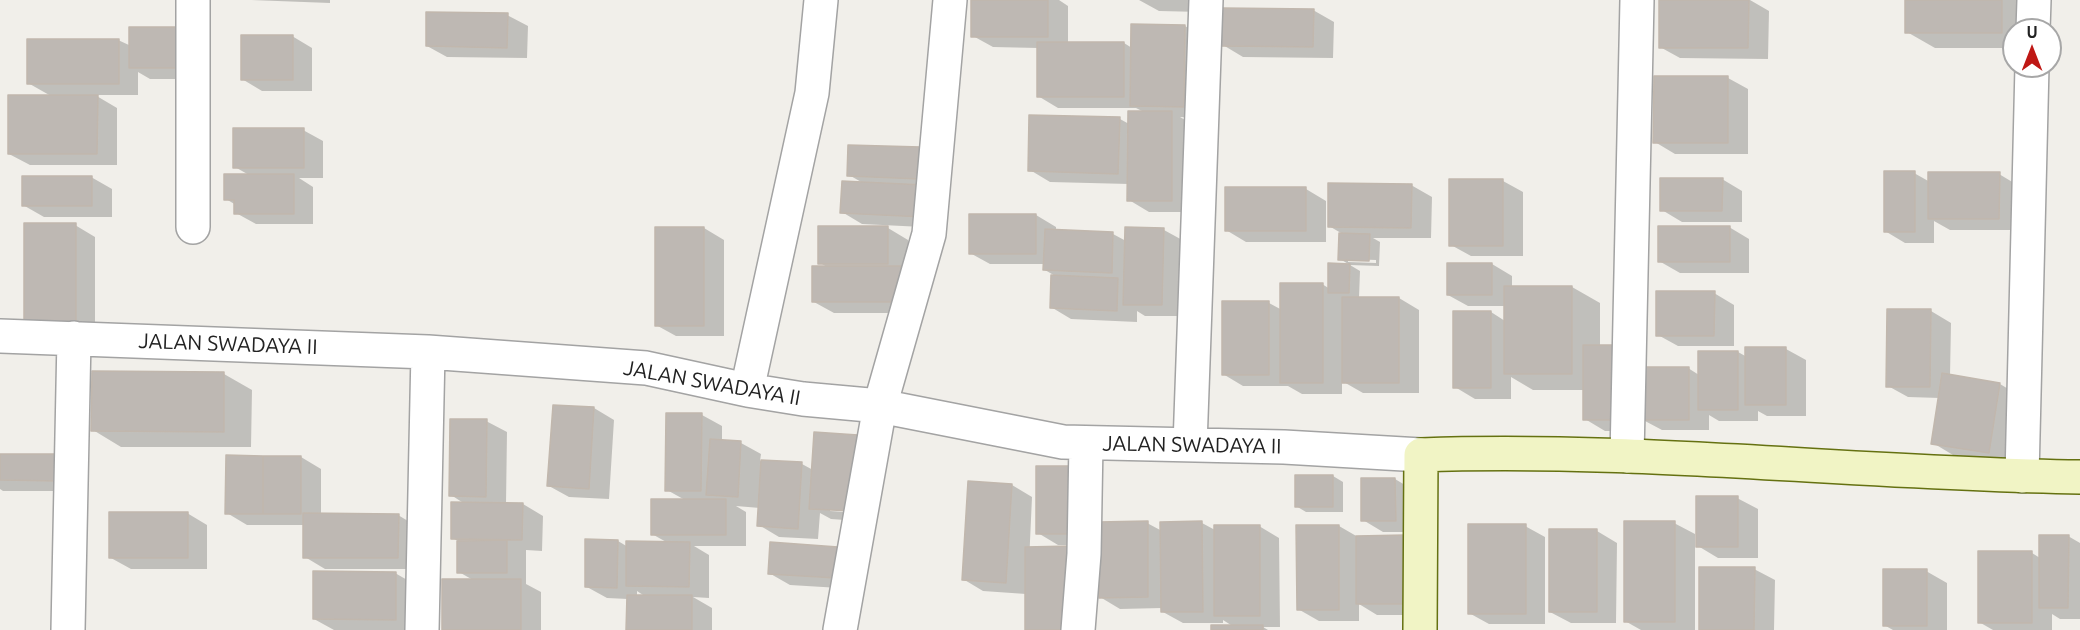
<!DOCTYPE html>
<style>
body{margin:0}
#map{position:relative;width:2080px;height:630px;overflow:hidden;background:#f1efea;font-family:Ubuntu,sans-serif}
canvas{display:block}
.north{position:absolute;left:2002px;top:18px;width:60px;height:60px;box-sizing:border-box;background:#fff;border:2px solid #a7a7a7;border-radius:50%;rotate:0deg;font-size:16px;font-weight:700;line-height:24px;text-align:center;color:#222}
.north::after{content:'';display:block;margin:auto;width:21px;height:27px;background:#bf1815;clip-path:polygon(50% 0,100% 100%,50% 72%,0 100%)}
</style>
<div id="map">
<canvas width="2080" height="630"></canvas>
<div class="north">U</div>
</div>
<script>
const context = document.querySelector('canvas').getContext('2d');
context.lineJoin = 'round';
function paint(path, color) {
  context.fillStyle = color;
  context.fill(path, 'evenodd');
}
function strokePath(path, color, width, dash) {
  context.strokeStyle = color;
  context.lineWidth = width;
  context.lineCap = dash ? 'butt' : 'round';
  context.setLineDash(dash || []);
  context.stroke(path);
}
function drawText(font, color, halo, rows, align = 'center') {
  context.font = font + ' Ubuntu,sans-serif';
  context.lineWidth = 4.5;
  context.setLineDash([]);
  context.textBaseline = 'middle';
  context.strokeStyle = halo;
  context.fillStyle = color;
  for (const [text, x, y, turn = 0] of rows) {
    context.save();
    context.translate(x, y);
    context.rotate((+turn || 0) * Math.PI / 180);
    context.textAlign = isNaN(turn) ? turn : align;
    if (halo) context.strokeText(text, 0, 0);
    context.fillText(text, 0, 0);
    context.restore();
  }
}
paint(new Path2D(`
 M251,0H330V3Z
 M973,0H1059L1068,6V43H1124L1132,48L1185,26L1205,38L1204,118L1180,117L1192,124L1191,212H1149L1129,200V184L1050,182L1030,170L1120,119L1129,124L1144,112L1136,108H1058L1038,96V48L993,47L973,36Z
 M1139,0H1203L1202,12L1159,11Z
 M1660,0H1750L1769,11L1768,59L1680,58L1660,47Z
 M1907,0H2029V30H2014V48H1935L1907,32Z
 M1313,10L1334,22L1333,58L1243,57L1223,45Z
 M507,15L528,26L527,58L447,57L427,46Z
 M292,36L312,48V91H262L242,79Z
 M118,40L203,79H150L138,72V95H95L117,108V165H30L9,154L51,96L28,83Z
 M1728,78L1748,89V154H1675L1655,142Z
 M303,130L323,141V178H299L313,187V224H256L236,213V205L226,199L249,175L235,167Z
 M921,149L943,228L862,224L842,212L863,183L849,175Z
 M1914,173L1930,182L1999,174L2019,186V230H1950L1934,221V243H1905L1885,231Z
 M91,177L112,189V217H44L23,205Z
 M1722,179L1742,191V222H1682L1662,210Z
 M1503,181L1523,192V256H1471L1451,245Z
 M1330,184L1411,185L1432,197L1431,238H1373L1380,242L1379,266L1350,265L1360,271L1359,298H1399L1419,310V393H1363L1342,381V394H1302L1288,386H1243L1223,374V303H1269L1282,310V284H1322L1330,289V264L1350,265L1340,259L1341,233L1329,226ZM1348,259L1376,260V263L1348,262Z
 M1306,189L1326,201V242H1246L1226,230Z
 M1036,215L1056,227V231L1113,234L1126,241L1164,230L1184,241L1182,316H1145L1137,311V322L1071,319L1051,307L1057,277L1045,270V264H990L970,253Z
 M75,225L95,237V338H46Z
 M1729,227L1749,239V273H1680L1659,261Z
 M704,228L724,240V336H676L656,325Z
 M888,228L908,240V272L921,313H834L814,302L829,268L820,263Z
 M1492,264L1512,276V287H1572L1600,303V346L1645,368H1688L1699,375V352H1738L1747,357L1786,349L1806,360V416H1767L1758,411V421H1719L1709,415V430H1662L1645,421V431H1605L1585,419V390H1533L1511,377V399H1475L1455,387L1491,312L1505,321V306H1468L1448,295Z
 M1714,293L1734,305V346H1678L1658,335Z
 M1931,311L1951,323L1950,376L2000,384L2020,396L2009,464L1953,455L1933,443L1940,398L1908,397L1888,386Z
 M224,374L252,390L251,447H121L93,430Z
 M594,408L614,420L609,499L569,497L549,486Z
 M667,414L702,415L722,426V441L741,443L761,454L760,461L802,464L813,470L815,434L858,437L878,448L873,522L831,519L820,513L818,539L779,537L759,525L760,508L736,506L746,512V546H694L709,555V598L693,597L712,608V630H628V599L607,598L587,587V541H618L628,547V543H668L652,534V500H685L667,490ZM830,508L861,510V513L830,511ZM637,591L646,597H637Z
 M486,421L507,432L506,504H523L543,516L542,551L526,550V584L541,592V630H443L473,580L459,572V542L453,538L465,504L451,495Z
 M0,455H56L77,491H3L0,489Z
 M301,457L321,469V515H398L418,527V569H325L305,557V525H247L227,513Z
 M1333,476L1343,482V512H1306L1296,506Z
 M1395,479L1415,491L1416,532H1383L1363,520V480Z
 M1012,485L1032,497L1026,630V594L983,591L963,579Z
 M1737,498L1758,509V558H1718L1698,546Z
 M187,513L207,525V569H131L111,558Z
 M1100,523H1147L1162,531V523H1202L1215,530L1259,526L1279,538L1280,627H1263L1268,630H1213L1234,627L1223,620V623H1183L1163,612L1162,608L1120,609L1100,597V545H1058L1038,533Z
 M1674,523L1695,534V630H1641L1625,621Z
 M1339,526L1358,537L1425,615H1377L1359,604V621H1319L1298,609Z
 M1525,526L1545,537V624H1489L1469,613Z
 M1597,531L1617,543L1616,623H1571L1550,612Z
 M2068,536L2080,543V619H2060L2052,614V630H1993L1979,622V553H2032L2040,558Z
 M771,544L856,589L790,585L769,573Z
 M1754,569L1775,580L1774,630H1701Z
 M1926,571L1947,583V630H1893L1884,625Z
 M395,573L416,585V630H334L314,619Z`), '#0003');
const building = new Path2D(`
 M971,0H1048V37H971Z
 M1659,0H1749L1748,48H1659Z
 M1905,0H2002V33H1905Z
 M1222,8L1314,9L1313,47L1221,46Z
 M426,12L508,13L507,48L426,46Z
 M1131,24L1185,25L1184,107L1130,106Z
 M129,27H183V68H129Z
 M241,35H293V80H241Z
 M27,39H119V84H27Z
 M1037,42H1124V97H1037Z
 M1654,76H1728V143H1653Z
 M8,95H98L97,154H8Z
 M1128,111H1172V201H1127Z
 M1029,115L1120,117L1118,174L1028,171Z
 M233,128H304V168H233Z
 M848,145L921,147L920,179L847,176Z
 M1884,171H1915V232H1884Z
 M1928,172H2000L1999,219H1928Z
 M224,174H294V214H234V200H224Z
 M22,176H92V206H22Z
 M1660,178H1723L1722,211H1660Z
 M1449,179H1503V246H1449Z
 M842,181L925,185L923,217L840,213Z
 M1328,183L1412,184L1411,228L1328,227Z
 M1225,187H1306V231H1225Z
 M969,214H1036V254H969Z
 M24,223H76V327H24Z
 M818,226H888V264H818Z
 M1658,226H1730V262H1658Z
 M655,227H704V326H655Z
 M1125,227L1164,228L1162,305H1123Z
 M1045,229L1113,232L1112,273L1043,270Z
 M1339,233L1370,234L1369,261L1338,260Z
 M1328,263L1350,264L1349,293H1328Z
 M1447,263H1492V295H1447Z
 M812,266H901V302H812Z
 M1051,275L1118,278L1117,311L1050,308Z
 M1280,283H1323V383H1280Z
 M1504,286H1572V374H1504Z
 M1656,291H1715L1714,336H1656Z
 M1342,297H1399V383H1342Z
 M1222,301H1269V375H1222Z
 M1887,309H1931L1930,387H1886Z
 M1453,311H1491V388H1453Z
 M1583,345H1625V420H1583Z
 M1745,347H1786V405H1745Z
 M1698,351H1738V410H1698Z
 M1640,367H1689V420H1640Z
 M92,371L224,372V432L91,431Z
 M1942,373L2000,383L1989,453L1931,444Z
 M553,405L594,407L589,489L547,486Z
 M666,413H702L701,491H665Z
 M450,419H487L486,497L449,496Z
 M814,432L858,435L854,511L809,509Z
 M710,439L741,441L738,497L706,495Z
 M0,454H57V481L0,480Z
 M226,455L263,456V514H225Z
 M263,456H301V514H263Z
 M761,460L802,462L798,529L757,526Z
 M1036,466H1081V534H1036Z
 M1295,475H1333V507H1295Z
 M1361,478H1395L1396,521H1361Z
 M968,481L1012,484L1006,583L962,580Z
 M1696,496H1738V547H1696Z
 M651,499H726V535H651Z
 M451,502L523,503L522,540L451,539Z
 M109,512H188V558H109Z
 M303,513L399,514L398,558H303Z
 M1148,521V597L1099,598L1098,522Z
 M1202,521L1203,612H1161L1160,522Z
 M1624,521H1675V622H1624Z
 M1468,524H1526V614H1468Z
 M1214,525H1260V616H1214Z
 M1296,525H1339V610H1297Z
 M1549,529H1597V612H1549Z
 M1405,535V604H1356V536Z
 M2039,535H2069L2068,608H2039Z
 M585,539L618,540L617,588L585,587Z
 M507,540V573H457V541Z
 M626,541L690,542L689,587L626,586Z
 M770,542L838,547L836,578L768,574Z
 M1072,546L1073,630H1025V547Z
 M1978,551H2032V623H1978Z
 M1699,567H1755L1754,630H1699Z
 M1883,569H1927V626H1883Z
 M313,571L396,572V620L313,619Z
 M442,579H521V630H442Z
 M627,595H692V630H626Z
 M1211,625H1263V630H1211Z`);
paint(building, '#beb8b3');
strokePath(building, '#c1b7ad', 1.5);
const street = new Path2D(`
 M193,0V227
 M2033,30L2034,0
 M0,336L428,352L646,368L747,390L803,399L880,406L1063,442L1284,447L1421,455
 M747,390L812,93L821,0
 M1190,445L1206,0
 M1627,456L1637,0
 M2022,476L2032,66
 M68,630L74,338
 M422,630L428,352
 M840,630L880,406L929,234L950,0
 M1078,630L1084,554L1086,443`);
const secondary = new Path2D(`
 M1420,630L1421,455C1641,447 1860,474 2080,477`);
strokePath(street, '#a3a3a3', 36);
strokePath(secondary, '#657111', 36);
strokePath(street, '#fff', 33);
strokePath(secondary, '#f1f4c5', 33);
drawText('21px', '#222', '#fff', [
 ["JALAN SWADAYA II",228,344,2],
 ["JALAN SWADAYA II",712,383,10],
 ["JALAN SWADAYA II",1192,445,1]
]);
</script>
